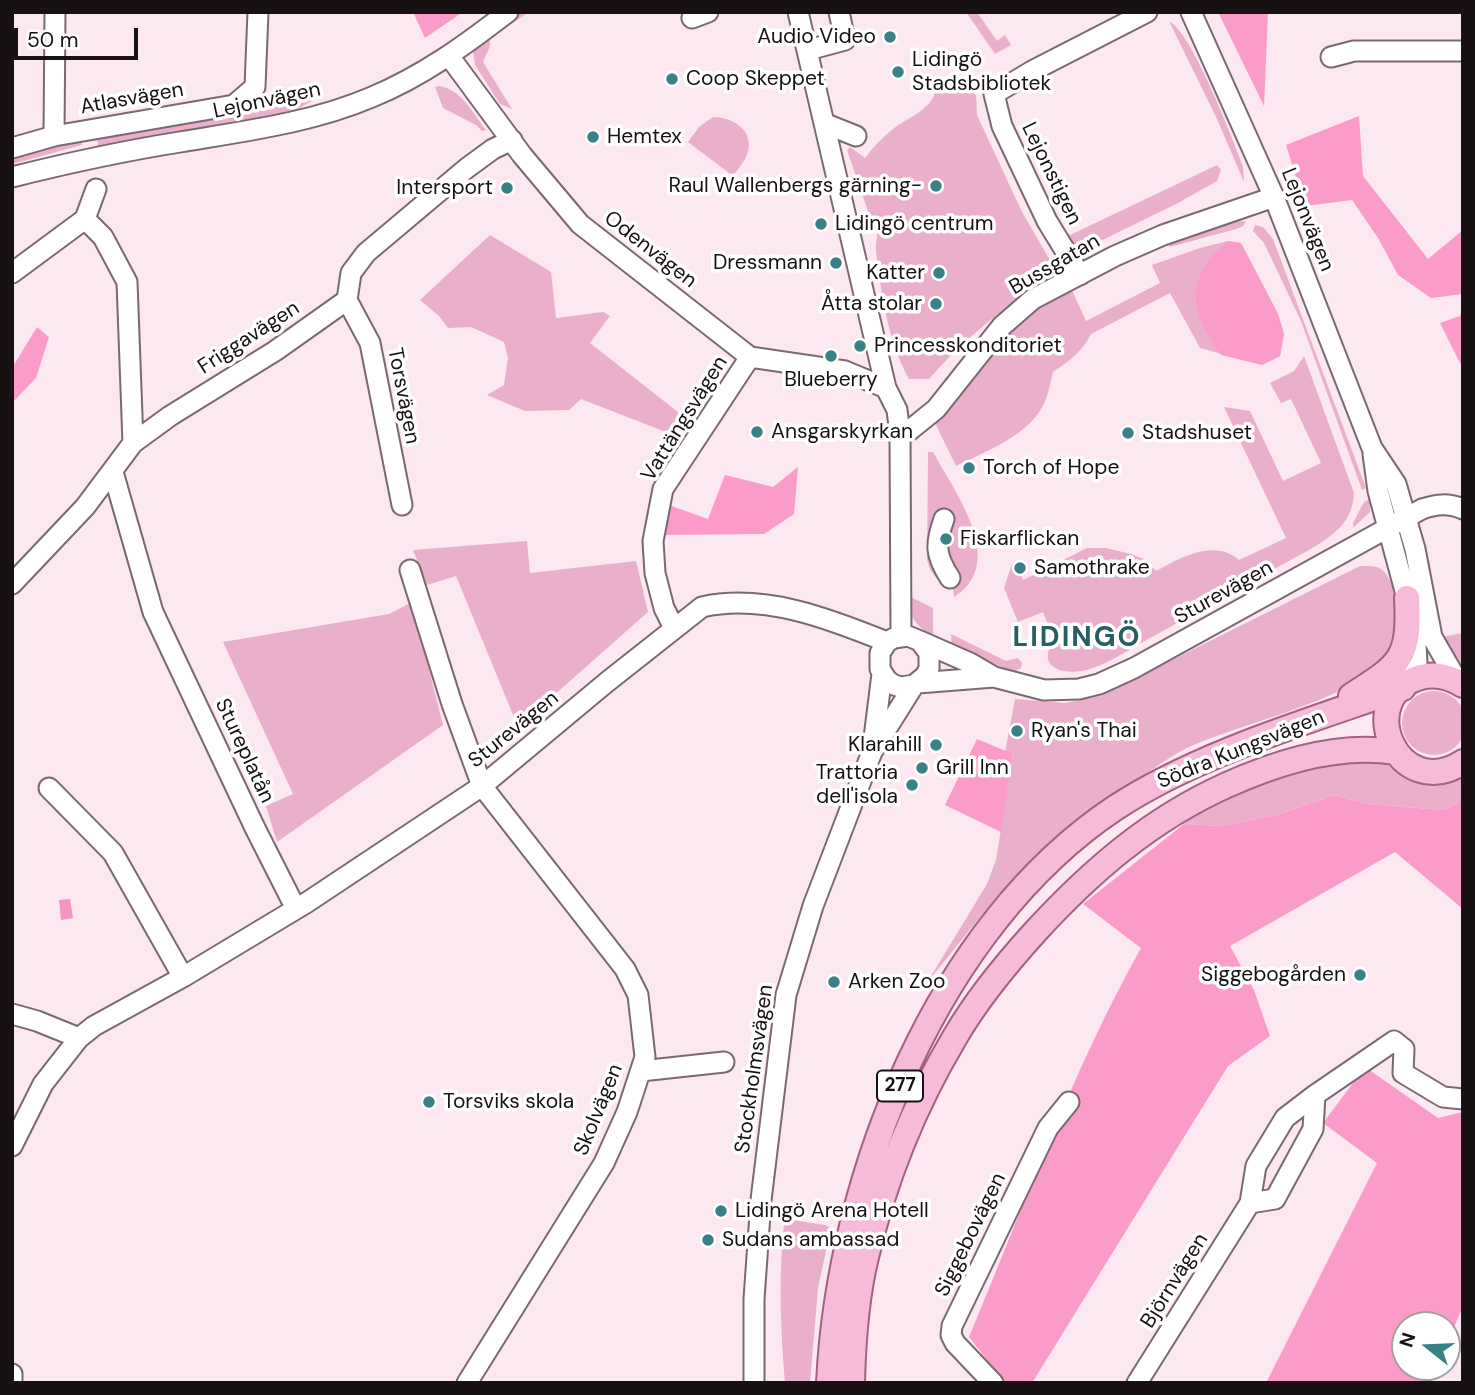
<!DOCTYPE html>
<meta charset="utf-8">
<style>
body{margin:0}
#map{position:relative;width:1475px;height:1395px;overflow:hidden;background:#fce8f0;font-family:"DM Sans",sans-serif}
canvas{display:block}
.frame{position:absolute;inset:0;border:14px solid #171114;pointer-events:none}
.north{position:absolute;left:1391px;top:1311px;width:70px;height:70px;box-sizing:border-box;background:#fff;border:2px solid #a2a0a1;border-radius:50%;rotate:288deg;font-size:19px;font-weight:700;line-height:28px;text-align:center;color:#171114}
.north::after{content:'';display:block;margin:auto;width:24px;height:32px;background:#398185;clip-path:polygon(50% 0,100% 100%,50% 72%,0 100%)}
.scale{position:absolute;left:14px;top:28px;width:124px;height:32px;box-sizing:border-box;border:4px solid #171114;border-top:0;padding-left:9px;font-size:21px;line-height:24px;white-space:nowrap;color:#171114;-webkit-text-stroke:5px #fff;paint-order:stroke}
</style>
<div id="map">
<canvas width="1475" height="1395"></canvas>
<div class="frame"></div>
<div class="north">N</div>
<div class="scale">50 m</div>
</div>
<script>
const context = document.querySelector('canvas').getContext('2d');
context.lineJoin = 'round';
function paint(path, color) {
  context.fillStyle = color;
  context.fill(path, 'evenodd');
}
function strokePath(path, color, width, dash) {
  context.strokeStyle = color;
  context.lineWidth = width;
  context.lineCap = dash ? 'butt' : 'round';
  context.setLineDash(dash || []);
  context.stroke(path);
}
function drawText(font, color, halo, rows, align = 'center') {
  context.font = font + ' "DM Sans",sans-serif';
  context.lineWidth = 7;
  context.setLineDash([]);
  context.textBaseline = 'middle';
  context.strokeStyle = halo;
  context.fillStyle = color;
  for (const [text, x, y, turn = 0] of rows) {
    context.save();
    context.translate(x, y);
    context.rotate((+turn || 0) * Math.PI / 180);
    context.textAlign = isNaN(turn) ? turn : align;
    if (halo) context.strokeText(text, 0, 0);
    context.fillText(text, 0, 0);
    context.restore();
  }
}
paint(new Path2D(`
 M517,12H529L490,38V46L483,62L512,109L500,104L475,65L473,52L482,38Z
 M966,12H977L997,41L1005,35L1011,45L995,54Z
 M1169,21C1193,34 1232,138 1243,166L1244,182L1217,119Z
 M954,75L976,95L977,115L1022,212L1058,274C1009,302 966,337 929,379H909C888,342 881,293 876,251C875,243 878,237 877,229L871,220L847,150L850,147L865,158C873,147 882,138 893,129C907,118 929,111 935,93L934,91Z
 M439,86C461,89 473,113 486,130L482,131L476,125L443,108L435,87Z
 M313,95L315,99L288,115L98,146L97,137L246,106L259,98H294Z
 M713,117C735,117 757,133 746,157C743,164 737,170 733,176L688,142L699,127Z
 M82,138V145L12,164V154Z
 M1217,165L1221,170L1217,181L1178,203L1076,253L1068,236Z
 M1246,221L1243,226L1236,229L1170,247L1168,243L1229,222Z
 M1255,225L1263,227L1273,239L1366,488L1362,490L1301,321L1264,243L1253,231Z
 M490,235L551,272L556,318L603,312L610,316L590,343L683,416L671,434L581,399L569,410L525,411L487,395L504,385L508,358L504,342L471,327L448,328L439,316L420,300Z
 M1228,241L1241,243L1278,314L1284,334L1280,356L1262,365L1200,348L1170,293L1091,334C1082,352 1069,361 1053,372C1051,381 1049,390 1046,399C1032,435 988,450 956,466L935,423L1013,328L1044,303L1071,288L1086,321L1160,283L1152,265L1200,248Z
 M1304,356L1354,493C1353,509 1348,521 1336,531C1320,546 1297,556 1278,567C1236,591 1194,614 1152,637C1135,646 1108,664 1090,669C1067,676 1034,670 1054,640L1043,612L1018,622L1004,588L1012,564L1017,566L1023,580L1087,548H1106L1131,554L1144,559L1156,571C1180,558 1214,538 1239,560L1286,538L1224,407L1250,411L1283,481L1321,463L1291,399L1281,403L1270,383L1294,371Z
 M928,452H933C954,491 1009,563 954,597L953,586C939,582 931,576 927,560Z
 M1370,499V512L1353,528V523L1364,502Z
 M527,541L530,573L636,561L648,612L518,727L456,576L427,585L413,550Z
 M1360,566C1367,566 1375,565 1381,569C1398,580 1405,637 1392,653C1352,702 1245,721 1187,748C1169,757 1153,769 1137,780C1089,813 1038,851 999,895C974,923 952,953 928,981L987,884L996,860L1013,754L1005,752L1015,699L1065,703L1100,696Z
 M905,594L933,608V636C915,627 908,613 905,594Z
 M412,602L443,725L277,842L266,806L293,794L223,642L389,614Z
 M1463,633V666L1450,651L1442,637Z
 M951,634L1006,661L1018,658L1022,663L1021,668L1014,672L952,647Z
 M1402 723a32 32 0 1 1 64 0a32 32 0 1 1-64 0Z
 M1381,761C1409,775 1432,792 1463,776V801L1443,810L1367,804L1334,795L1280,814L1222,826L1184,824L1209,803L1298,770L1337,763Z
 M786,1208L794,1210L793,1220L825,1225L831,1228L818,1288L810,1383H785C780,1325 778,1266 786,1208Z`), '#eaafca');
paint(new Path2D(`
 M413,12H463L425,38Z
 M1218,12H1268L1264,106Z
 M1359,116L1363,176L1428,259L1463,230V294L1431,298L1398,275L1378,238L1352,200L1305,206L1286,145Z
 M1228,241L1241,243L1278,314L1284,334L1280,356L1262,365L1221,355C1190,311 1183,279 1228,241Z
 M1463,305V369L1440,323L1460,316Z
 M37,327L49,337L36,378L12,403V368Z
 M798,467L794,514L764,534L660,535L666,504L708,519L725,475L773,487Z
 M977,739L1013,754L1001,832L945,805Z
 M1334,795L1367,804L1443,810L1463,801V909L1395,852L1230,946L1254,990L1270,1036L1228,1066L1032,1383H1005L969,1337C1024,1206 1072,1071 1141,948L1083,904L1184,824L1222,826L1280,814Z
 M1365,1067L1438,1118L1463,1112V1306L1447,1344V1325H1405V1367H1438L1431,1383H1266L1377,1163L1323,1123Z`), '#fa9bc9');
paint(new Path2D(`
 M70,899L73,918L61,920L59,900Z`), '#f394c3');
const minor = new Path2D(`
 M798,12L886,388L897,410L900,434L901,636
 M1191,12L1274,197L1372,448L1396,484L1415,549L1432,637L1458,682
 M692,18L708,12
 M808,50L845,40L839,12
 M449,56L522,155L580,224L750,357L845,371L886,388
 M1331,57L1354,51H1463
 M826,124L856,136
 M54,136L55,12
 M12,148L54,136L234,105L255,87L258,12
 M12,177C68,163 123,151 180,142C245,131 311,123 372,97C423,76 465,45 508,12
 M96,189L85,219L103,237L127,282L133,443
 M12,273L85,219
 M1080,275L1047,221L1002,126L994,94L1032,71L1147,12
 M347,300L370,343L402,505
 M900,434L910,430L936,409L1002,326L1033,299L1115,256L1163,235L1274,197
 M1373,454L1378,491L1415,628L1417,662L1411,681
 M113,472L153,612L255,828L296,909
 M944,519C935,544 935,555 950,578
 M410,570L452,704L482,786L625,969L638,995L645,1057L627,1112L604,1163L467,1383
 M12,584L85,507L133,443L170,416L275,351L347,300L351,273L366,253L467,168L493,149L512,140
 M674,628L664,608L655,573L653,541L663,489L750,357
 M920,641L970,663L994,677L1044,690L1079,689L1099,684L1134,668L1422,509C1437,504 1448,503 1463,509
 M918,683L994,677
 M873,746L882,674
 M49,788L113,853L183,977
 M12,1014L37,1021L79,1038
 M641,1071L724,1062
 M12,1146L43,1084L79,1038L94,1026L183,977L306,903L482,786L607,682L702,607C764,593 830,619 887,642
 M1250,1203L1256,1166L1285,1118L1315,1095
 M12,1374V1383
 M754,1383V1299L761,1200L786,995L813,906L872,752L914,685L925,676L929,669V653L920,641L908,636L894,638L887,642L880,653V669L887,680L894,685L901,687L914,685
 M993,1383L955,1343L951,1335L952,1326L1048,1128L1069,1102
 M1137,1383L1250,1203L1275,1199L1313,1129L1315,1095L1394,1041L1404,1049L1403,1073L1443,1097L1463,1099`);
const major = new Path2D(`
 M1463,685C1450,677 1436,673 1421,677C1352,696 1397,805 1463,762
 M1351,696C1401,664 1410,659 1407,598
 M829,1383C839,1176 937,927 1115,808C1197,754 1309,721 1403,688
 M852,1383C853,1341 856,1298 866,1257C884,1181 915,1104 955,1037C977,999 1006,964 1035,932C1091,871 1151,819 1227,785C1278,762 1339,743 1395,752`);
strokePath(minor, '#7a6970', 23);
strokePath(major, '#a36282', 28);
strokePath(minor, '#fff', 19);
strokePath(major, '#f5bbd8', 24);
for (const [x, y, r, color] of [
 [890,37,7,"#398185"],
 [898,72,7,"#398185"],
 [672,79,7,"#398185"],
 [593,137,7,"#398185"],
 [936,186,7,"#398185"],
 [507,188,7,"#398185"],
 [821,224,7,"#398185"],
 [836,263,7,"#398185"],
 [939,273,7,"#398185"],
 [936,304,7,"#398185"],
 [860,346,7,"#398185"],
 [831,356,7,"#398185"],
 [757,432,7,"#398185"],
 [1128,433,7,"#398185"],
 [969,468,7,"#398185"],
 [946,539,7,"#398185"],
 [1020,568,7,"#398185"],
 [1017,731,7,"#398185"],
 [936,745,7,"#398185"],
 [922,768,7,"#398185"],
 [912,785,7,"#398185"],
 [1360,975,7,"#398185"],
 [834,982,7,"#398185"],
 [429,1102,7,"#398185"],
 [721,1211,7,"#398185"],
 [708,1240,7,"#398185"]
]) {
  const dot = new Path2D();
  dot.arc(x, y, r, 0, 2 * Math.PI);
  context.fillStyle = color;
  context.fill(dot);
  strokePath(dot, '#fff', 2.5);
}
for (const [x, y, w] of [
 [900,1086,46]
]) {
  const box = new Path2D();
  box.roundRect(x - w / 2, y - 15.5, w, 31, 5);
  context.fillStyle = '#fff';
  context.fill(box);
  strokePath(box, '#171114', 2);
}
drawText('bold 19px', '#171114', null, [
 ["277",900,1086]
]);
drawText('21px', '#171114', '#fff', [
 ["Audio Video",876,37,"right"],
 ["Lidingö",912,60],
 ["Stadsbibliotek",912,84],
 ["Coop Skeppet",686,79],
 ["Hemtex",607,137],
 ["Raul Wallenbergs gärning-",922,186,"right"],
 ["Intersport",493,188,"right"],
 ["Lidingö centrum",835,224],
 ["Dressmann",822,263,"right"],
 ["Katter",925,273,"right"],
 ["Åtta stolar",922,304,"right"],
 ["Princesskonditoriet",874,346],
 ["Blueberry",831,380,"center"],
 ["Ansgarskyrkan",771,432],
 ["Stadshuset",1142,433],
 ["Torch of Hope",983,468],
 ["Fiskarflickan",960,539],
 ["Samothrake",1034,568],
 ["Ryan's Thai",1031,731],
 ["Klarahill",922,745,"right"],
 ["Grill Inn",936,768],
 ["Trattoria",898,773,"right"],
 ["dell'isola",898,797,"right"],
 ["Siggebogården",1346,975,"right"],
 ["Arken Zoo",848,982],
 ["Torsviks skola",443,1102],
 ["Lidingö Arena Hotell",735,1211],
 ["Sudans ambassad",722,1240]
], 'left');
drawText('21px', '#171114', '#fff', [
 ["Atlasvägen",132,99,-10],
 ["Lejonvägen",267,101,-12],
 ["Lejonstigen",1051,174,64],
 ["Lejonvägen",1307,220,68],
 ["Odenvägen",650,250,38],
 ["Bussgatan",1055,265,-30],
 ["Friggavägen",249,338,-33],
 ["Torsvägen",403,396,79],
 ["Vattängsvägen",685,419,-58],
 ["Sturevägen",1224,593,-29],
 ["Sturevägen",514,730,-39],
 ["Södra Kungsvägen",1241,750,-22],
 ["Stureplatån",244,751,65],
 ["Stockholmsvägen",755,1069,-82],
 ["Skolvägen",599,1110,-68],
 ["Siggebovägen",971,1235,-64],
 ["Björnvägen",1175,1281,-58]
]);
context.letterSpacing = '2px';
drawText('bold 28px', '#245f61', '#fff', [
 ["LIDINGÖ",1077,639]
]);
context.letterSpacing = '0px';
</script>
